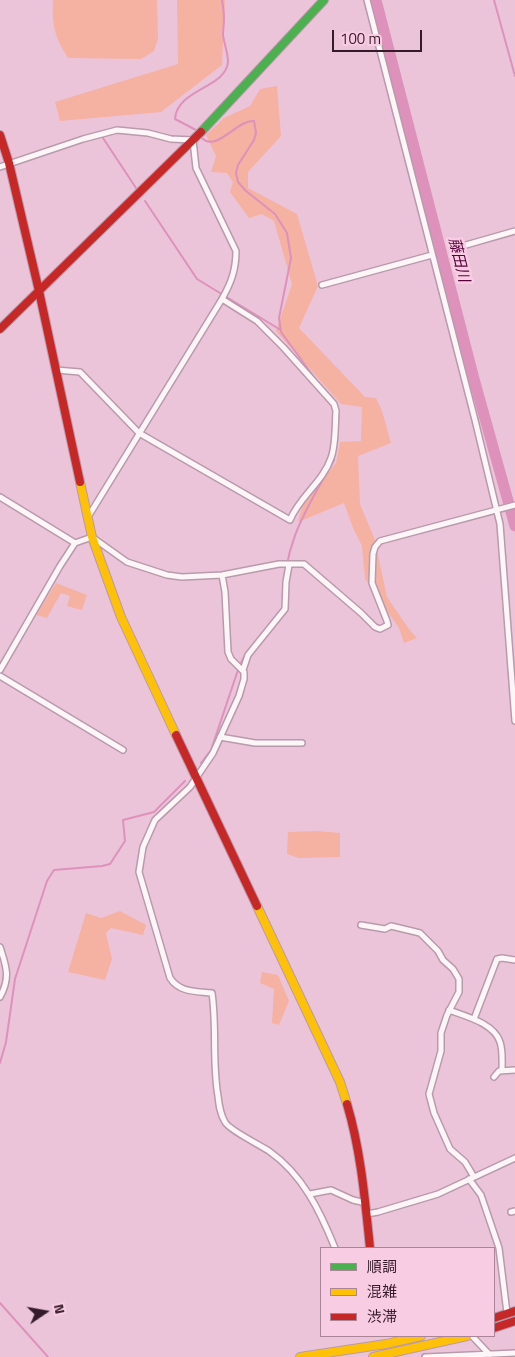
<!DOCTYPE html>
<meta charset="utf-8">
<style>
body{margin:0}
#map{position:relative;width:515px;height:1357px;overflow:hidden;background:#ecc4da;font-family:"Titillium Web","Noto Sans JP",sans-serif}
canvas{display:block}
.legend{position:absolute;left:320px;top:1247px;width:175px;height:90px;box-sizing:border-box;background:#f8cce2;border:1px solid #aa8598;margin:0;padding:6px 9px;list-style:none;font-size:15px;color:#351b2a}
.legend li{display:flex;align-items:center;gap:10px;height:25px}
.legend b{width:25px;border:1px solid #aa8598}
.north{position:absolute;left:20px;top:1287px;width:50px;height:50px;-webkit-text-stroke:4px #f8cce2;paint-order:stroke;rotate:78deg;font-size:14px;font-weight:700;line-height:20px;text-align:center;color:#351b2a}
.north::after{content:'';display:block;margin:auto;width:18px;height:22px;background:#351b2a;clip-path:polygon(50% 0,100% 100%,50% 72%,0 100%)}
.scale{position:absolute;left:332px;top:30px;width:90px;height:22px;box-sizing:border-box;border:2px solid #351b2a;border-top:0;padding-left:6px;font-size:15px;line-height:18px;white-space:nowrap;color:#351b2a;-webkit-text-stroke:4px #f8cce2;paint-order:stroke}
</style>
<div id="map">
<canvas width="515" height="1357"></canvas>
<ul class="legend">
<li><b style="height:6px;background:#4caf50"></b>順調</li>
<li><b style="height:6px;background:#ffc107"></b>混雑</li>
<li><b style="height:6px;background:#c62828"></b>渋滞</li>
</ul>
<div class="north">N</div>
<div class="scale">100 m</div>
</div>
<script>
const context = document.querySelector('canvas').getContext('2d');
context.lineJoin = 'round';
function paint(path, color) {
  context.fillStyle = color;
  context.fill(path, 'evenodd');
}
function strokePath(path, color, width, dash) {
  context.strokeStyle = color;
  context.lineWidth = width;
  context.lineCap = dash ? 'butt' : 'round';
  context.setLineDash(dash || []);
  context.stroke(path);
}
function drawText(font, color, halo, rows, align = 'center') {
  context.font = font + ' "Titillium Web","Noto Sans JP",sans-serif';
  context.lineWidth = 5;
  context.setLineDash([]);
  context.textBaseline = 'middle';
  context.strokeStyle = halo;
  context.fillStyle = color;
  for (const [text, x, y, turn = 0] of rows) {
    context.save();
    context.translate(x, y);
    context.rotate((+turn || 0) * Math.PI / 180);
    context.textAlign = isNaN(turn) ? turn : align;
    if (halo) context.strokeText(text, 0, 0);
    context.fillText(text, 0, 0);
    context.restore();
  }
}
paint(new Path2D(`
 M53,0H157L158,39L154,51L141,59L68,58C54,35 52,26 53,0Z
 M177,0H225L222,65L161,112L60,121L55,102L178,64Z
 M277,86L281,136L248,172V188L297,214L318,286L299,328L365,397L376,398L382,411L391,443L358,456L360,504L375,540L387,597L409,629L417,638L404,643L399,628L365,579L362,546L353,528L344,503L298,522L303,503L336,463L340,442L361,441L362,407L341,404L276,331L292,284L274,221L262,214L249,218L230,192L233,182L227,173L211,172L216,156L206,135L224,118L250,106L260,89Z
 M56,583L87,595L82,610L67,606L70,596L61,593L47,618L36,615Z
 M317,831L340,833V857L299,858L287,854L288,832Z
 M120,911L146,925L143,935L111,928L106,933L112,959L105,980L68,972L86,913L101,918Z
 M262,972L278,975L289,1001L279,1025L272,1023L274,989L260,983Z`), '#f5b1a2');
strokePath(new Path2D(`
 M494,0L515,76
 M196,130L175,119C177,89 226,88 228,62C228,53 224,43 223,35C223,30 224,25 224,19C224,13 223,6 222,0
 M103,138L136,188
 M202,138C216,153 238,119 254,121L256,133L254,140L238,165L236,173L238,182L246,191L275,214L287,233L291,258L279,318L281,332L316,380
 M145,201L197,279L279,329
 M324,389C334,399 340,407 338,421
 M283,605C283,544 305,511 334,460V456
 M240,665L245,655L269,625
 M201,763L211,750L238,670
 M0,1063L6,1042L15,979L47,881L54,870L102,866L110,864L125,841L123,820L154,812L185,781
 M0,1303L48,1357`), '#dd91bb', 2);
strokePath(new Path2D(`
 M376,0L474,379L515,526`), '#dd91bb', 11);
const street = new Path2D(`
 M367,0L475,420L500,524L515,721
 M0,167L83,139L117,130L148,133L171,139L193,140L196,168L236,251C236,270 231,283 222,299L88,517
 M466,245L515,231
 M322,285L432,255
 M56,370L80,372L139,433L290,520C299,497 323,482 331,458C336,445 335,424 336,411L334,404L283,347L257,321L222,299
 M0,497L75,543L92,537L127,562L167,575L182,577L222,575L279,564H304L361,613L375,627L380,629L388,625L387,621L372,583L373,554L375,547L380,541L515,505
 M222,575L225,592L228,652L231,659L244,672V679L239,696L213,753L190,787L155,820L143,847L139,872L170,978C180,993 196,991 212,993C217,1028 212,1062 218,1096C219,1105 220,1114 225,1122C229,1130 260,1145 269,1151C303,1175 320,1211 335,1248
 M0,670L60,566L75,543
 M243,670L248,655L285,609L286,582L289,565
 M0,676L123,750
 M220,737L255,743H302
 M361,925L385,929L391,926L420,933L438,951L443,960L453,969L459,979V992L447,1015L441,1033V1051L429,1094L434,1113L450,1149L465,1162L474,1177
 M0,947C6,966 11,977 0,997
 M449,1010C465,1016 494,1023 500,1042C503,1051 502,1061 502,1070
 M474,1019L497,959L502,958L515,960
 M494,1077L499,1071L515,1070
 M469,1179L481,1195L499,1248L507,1313
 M310,1194L331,1190L353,1200L366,1203
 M511,1212L515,1211
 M367,1214L378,1212L438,1194L515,1158
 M472,1336L490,1355
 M425,1357L515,1353`);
const fast = new Path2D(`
 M201,132L324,0`);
const slow = new Path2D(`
 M80,482L92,537L121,617L176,735
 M257,906L340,1082L347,1104
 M300,1357L386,1344L421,1336
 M373,1357L467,1336`);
const jam = new Path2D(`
 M0,135L9,163L39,291L80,482
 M0,329L201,132
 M176,735L257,906
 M347,1104C361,1151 365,1200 370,1248
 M494,1318L515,1311
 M494,1328L515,1321`);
strokePath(street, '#b99aab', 8);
strokePath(fast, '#b99aab', 10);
strokePath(slow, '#b99aab', 10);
strokePath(jam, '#b99aab', 10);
strokePath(street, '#fcf6f9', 5);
strokePath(fast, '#4caf50', 8);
strokePath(slow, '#ffc107', 8);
strokePath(jam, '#c62828', 8);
drawText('italic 15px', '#55003b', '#f8cce2', [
 ["藤田川",458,260,76]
]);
</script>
